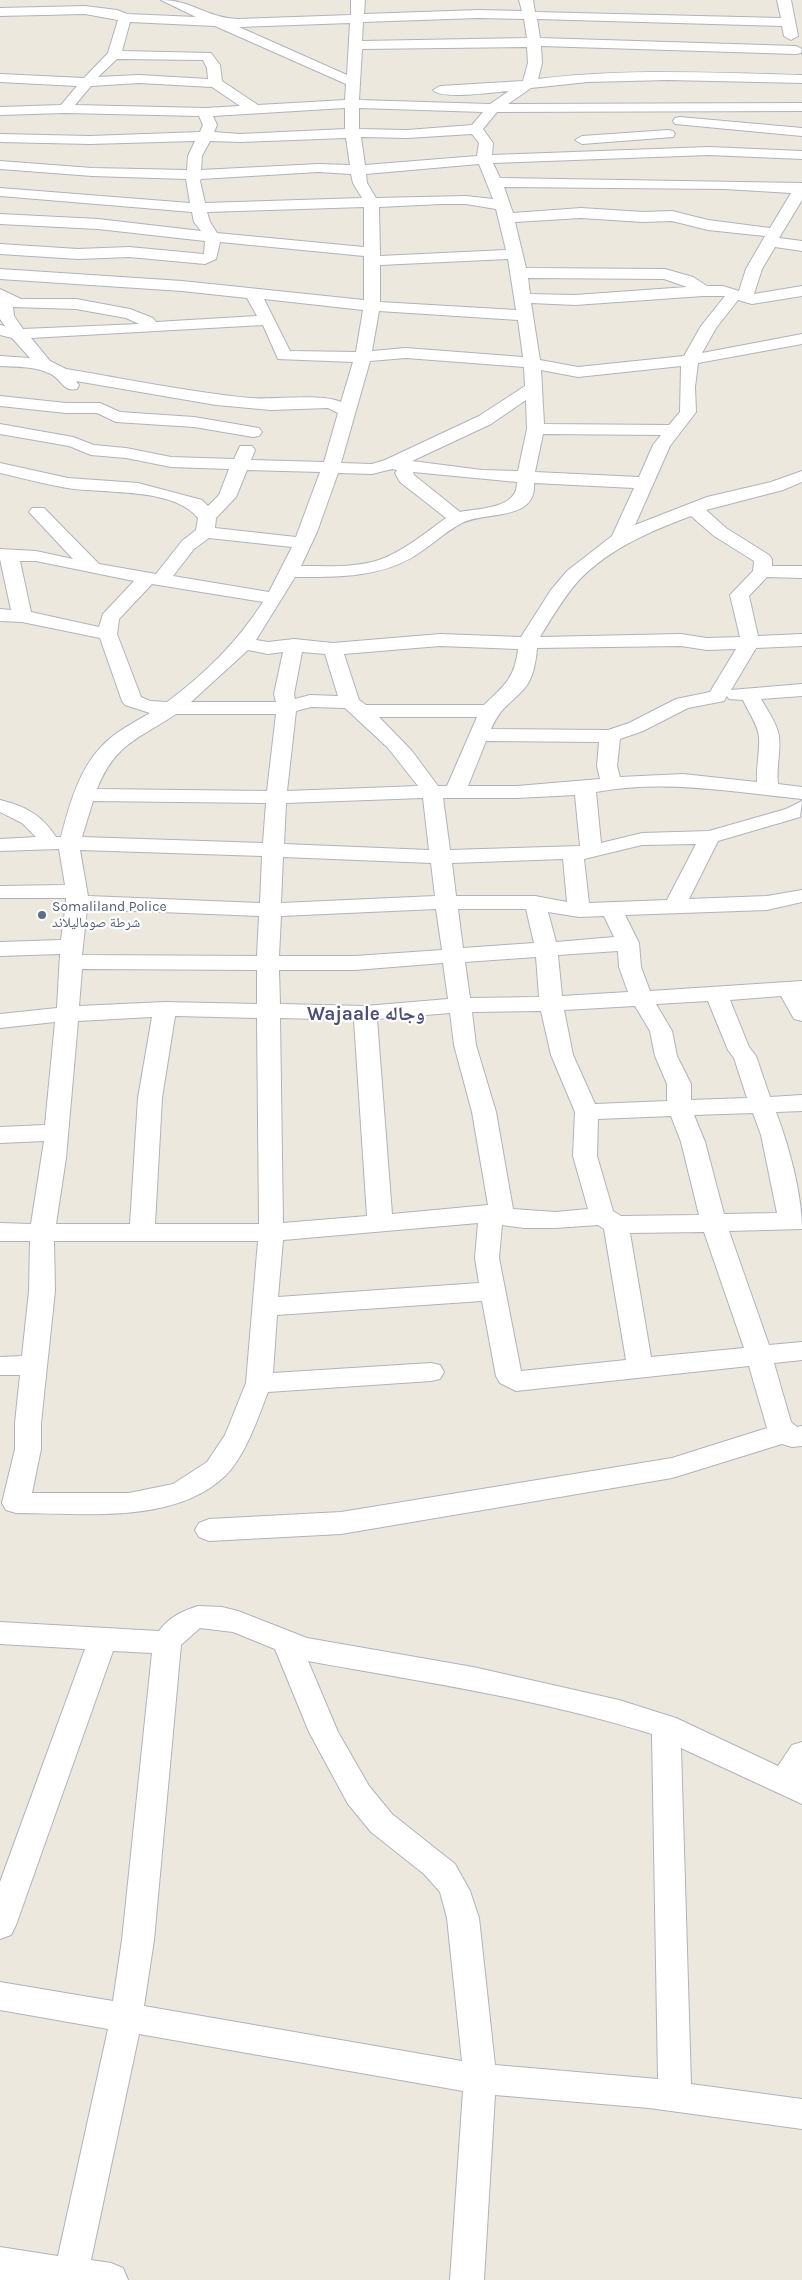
<!DOCTYPE html>
<meta charset="utf-8">
<style>
body{margin:0}
canvas{display:block;background:#ece8de}
</style>
<canvas width="802" height="2280"></canvas>
<script>
const context = document.querySelector('canvas').getContext('2d');
context.lineJoin = 'round';
function strokePath(path, color, width, dash) {
  context.strokeStyle = color;
  context.lineWidth = width;
  context.lineCap = dash ? 'butt' : 'round';
  context.setLineDash(dash || []);
  context.stroke(path);
}
function paint(path, color) {
  context.fillStyle = color;
  context.fill(path, 'evenodd');
}
function drawText(font, color, halo, rows, align = 'center') {
  context.font = font + ' Karla,"Noto Naskh Arabic",sans-serif';
  context.lineWidth = 4.5;
  context.setLineDash([]);
  context.textBaseline = 'middle';
  context.strokeStyle = halo;
  context.fillStyle = color;
  for (const [text, x, y, turn = 0] of rows) {
    context.save();
    context.translate(x, y);
    context.rotate((+turn || 0) * Math.PI / 180);
    context.textAlign = isNaN(turn) ? turn : align;
    if (halo) context.strokeText(text, 0, 0);
    context.fillText(text, 0, 0);
    context.restore();
  }
}
const minor = new Path2D(`
 M161,0C192,0 207,18 238,19L351,15V0H365L364,14L478,10L522,11L519,0H533L535,12L781,18L777,0H791L798,36L791,40L784,36L782,26L537,19L540,38L796,46L802,49L801,53L796,54L541,46L542,63L538,79C626,68 714,73 802,75V83L668,80L588,82L531,88L508,104L802,103V111L497,112L483,129L493,143L492,155L709,147L802,151V159L709,155L493,163L500,178L802,183V200L779,238L802,241V251L775,247L762,269L754,294L802,286V296L752,304L738,300L716,328L702,353L802,334V344L698,363L695,387L696,412L670,446L635,525L707,497L771,482L802,471V482L783,490L706,510L726,528L769,555L772,559V566H802V578L767,577L749,596L758,636L802,634V646L756,648L731,690L802,684V696L761,699C767,710 777,723 779,736C781,751 776,768 778,784L802,787V799C734,792 664,779 596,792L601,843L642,833L709,831L786,809L802,801L800,817L718,841L689,899L767,896L802,890V902L767,910L625,915L639,943L641,967L650,991L802,981V1021L794,1019L781,996L730,1000L749,1047L756,1056L770,1097L802,1095V1111L776,1112C789,1146 802,1194 802,1229L729,1231L769,1345L802,1342V1360L774,1363L791,1422L797,1427L802,1426V1446L792,1447L782,1444L672,1478L341,1534L209,1541L199,1537L195,1530L199,1523L209,1519L341,1512L672,1458L767,1428L749,1366L516,1391L500,1383L496,1376L482,1301L277,1315L273,1373L431,1363L440,1365L444,1372L440,1379L431,1381L268,1392C258,1418 245,1457 225,1476C174,1525 81,1513 16,1513L6,1510L2,1503L15,1449V1423L20,1375H0V1357L22,1356L29,1291L30,1241H0V1223L31,1224L44,1141L0,1143V1127L45,1125L55,1022L0,1028V1014L57,1008L60,954L0,956V942L61,940L66,903V898H0V886L65,885L59,849L0,851V839L36,837L22,823L0,812V800C25,806 42,815 56,837H61C69,806 79,769 102,746C115,732 133,723 150,713L125,705L122,701L100,638L22,622L0,621V609L11,610L0,559V549L36,551L73,559L29,512L32,508H44L99,564L156,574L182,541L196,530L198,518C173,487 104,494 67,488C45,484 22,478 0,473V463L68,478L138,483L202,500L208,506L219,495L229,469L171,467L126,458L91,455L69,446L0,434V424L73,437L94,445L126,448L171,457L234,459L240,446H252L255,450L251,460L324,462L338,413L328,408L271,410L216,405L76,381L79,385L77,389C63,392 62,380 51,374C35,366 18,367 0,366V356L30,358L12,338L0,335V325L5,326L0,319V289L21,299H76L130,309L153,318L156,322L257,316L247,298L182,291L0,279V269L182,281L364,300V256L220,242L216,259L205,264L129,257L78,259L0,254V244L78,249L129,247L204,254L205,241L98,229L0,224V214L98,219L201,231L194,222L192,212L0,196V188L190,203L186,179L92,176L0,169V161L92,168L187,170L188,156L195,141L90,144L0,142V134L90,136L200,132L203,125L199,116L65,113L0,115V107L61,105L77,86L0,82V74L84,78L108,53L118,20L85,14L0,16V8L85,6L117,10L127,14L196,17ZM478,18L524,19L527,38L362,41L363,22ZM130,22L215,26L346,84L345,100L258,105L222,81L220,65L211,53L122,51ZM350,23L347,75L239,27ZM527,47L528,63L523,81L440,86L433,90C441,100 495,92 509,91L490,104L359,100L362,49ZM117,59L203,60L207,68L208,79L139,75L98,77ZM139,83L212,87L240,106L205,108L75,105L91,86ZM345,108V129L240,134L214,132L217,125L213,116ZM359,108L483,112L472,125L407,130L359,129ZM472,134L479,143L477,156L365,165L361,137L407,138ZM346,138L350,165L318,164L201,170L202,156L210,141L240,142ZM479,164L493,199L466,196L376,198L367,183L366,174ZM318,172L351,174L353,183L362,198L205,203L200,181L201,179ZM504,187L725,189L791,193L770,228L708,220L672,211L643,212L581,208L513,213ZM441,204H466L496,209L506,250L380,256L379,207ZM364,207V247L217,233L210,222L207,212ZM581,218L643,222L672,221L708,230L765,236L746,269L739,291L723,286H707L693,277L665,269L526,268L515,222ZM508,259L516,310L380,302V265ZM528,278L664,279L687,287L575,295L530,294ZM703,296H725L701,326L684,356L578,367L540,360L531,303L575,305ZM264,299L363,310L356,352L290,351ZM13,307L76,309L126,318L139,324L23,329L14,316ZM379,311L518,320L523,357L406,348L372,351ZM263,325L278,359L353,362L341,402C321,393 275,400 250,398C188,392 127,379 66,369L50,361L31,338ZM406,358L524,367L525,386L479,416L385,460L372,464L341,463L370,361ZM681,366L680,412L669,425L544,424L541,370L578,377ZM526,400L527,429L518,471L482,470L412,461L491,424ZM543,434L661,435L653,445L639,477L535,472ZM392,469L397,470L395,473L400,482L446,518C425,533 404,551 379,560C355,568 326,566 301,566L317,532L338,473L372,474ZM247,470L320,472L296,537L215,528L216,518L236,497ZM413,472L517,482C518,509 480,508 460,512L414,475ZM534,483L634,488L612,536L567,571L551,590L521,637L440,634L333,643L294,639L268,642L256,640L295,577C335,577 376,578 411,558C429,548 444,532 462,523C484,511 537,522 534,483ZM691,516L714,536L754,561L753,571L730,595L740,637L707,638L681,634L540,637C552,617 564,597 579,580C610,548 651,531 691,516ZM209,538L292,547L269,592L173,576L194,549ZM20,561H36L134,581L103,614L99,627L31,612ZM152,584L263,602C238,641 205,674 167,702L150,701L141,697L117,634L119,619ZM440,646L518,649C515,678 504,686 484,705H366L359,700L344,654ZM681,646L707,650L736,649L710,692L676,699L629,723L608,730L491,729C500,708 509,705 524,689C533,679 536,662 537,648ZM248,650L268,654L283,652L274,694L276,702H191ZM302,652L325,654L338,696L310,695L295,699L294,694ZM727,696L729,699L743,700C748,711 758,725 759,737C760,752 756,767 757,782L683,774L620,777L617,766L620,739L643,731L688,708L724,701ZM311,707L345,708L388,748L418,786L287,791L296,711ZM176,714H276L267,791L97,789C115,743 139,739 176,714ZM379,717H477L447,786H438L412,751ZM486,741L599,742L597,766L600,779L517,786H468ZM575,795L580,846L450,850L443,798H517ZM423,798L429,850L284,844L286,803ZM93,801L266,803L263,843L82,837ZM696,844L667,900L589,903L584,859L642,845ZM80,850L262,856L260,903L88,896ZM283,857L431,863L435,896L281,903ZM563,859L567,902L535,896H456L452,863ZM87,909L259,916L257,956L82,955ZM436,909L442,950L355,956H279L281,916ZM458,909H526L534,943L463,948ZM548,912L579,917L604,916L614,937L556,942ZM618,951L619,967L628,992L562,996L558,955ZM536,957L539,997L470,998L465,962ZM443,963L448,999L365,1006L280,1004L279,970H355ZM82,969L257,970V1004L165,1002L79,1006ZM708,1001L728,1050L734,1058L747,1098L691,1100V1084L677,1056L672,1031L656,1004ZM635,1006L650,1031L655,1056L667,1084V1101L595,1104L573,1055L564,1010ZM541,1011L551,1055L575,1112L573,1156L588,1209L555,1212L513,1209L496,1112L476,1045L472,1012ZM450,1013L454,1045L472,1112L488,1205L392,1214L377,1019ZM175,1016L257,1018L259,1224H155L162,1098ZM152,1017L138,1098L130,1224H56L66,1158L78,1021ZM280,1018L354,1020L367,1216L283,1223ZM753,1113L761,1135L777,1213L724,1214L705,1142L694,1115ZM671,1116L681,1142L699,1215L621,1216L613,1211L597,1156L598,1119ZM478,1223L475,1258L479,1283L278,1297L283,1240ZM502,1225L524,1228H555L598,1225L604,1229L626,1360L521,1371L499,1258ZM704,1232L744,1348L651,1357L630,1233ZM54,1241H258L246,1383L225,1435L207,1462L173,1484L129,1493H32L41,1449V1423L55,1291Z
 M680,117L802,128V136L675,124L673,121L675,118Z
 M668,130L673,131L675,134L673,137L582,144L575,140L582,136Z
 M0,396L66,403H100L120,412L194,417L253,427L259,428L262,432L259,436L253,437L194,427L116,422L97,413H66L0,406Z
 M198,1606L222,1607L238,1611L307,1638L473,1667L619,1700L676,1718L778,1766L792,1745L802,1742V1804L681,1748L691,2084L802,2099V2129L649,2108L495,2095L484,2280H450L463,2091L139,2034L91,2260L111,2263L123,2268L128,2280H0V2247L58,2256L108,2029L0,2010V1982L113,2001L122,1940L152,1653L113,1651L16,1925L11,1935L0,1939V1882L85,1649L0,1644V1622L159,1631C169,1617 182,1611 198,1606ZM200,1628L233,1632L275,1649L309,1732L348,1804L371,1832L424,1874L440,1892L447,1918L462,2061L144,2006L154,1940L181,1645ZM308,1661C423,1682 540,1699 652,1734L658,2079L495,2065L479,1918L470,1891L455,1864L392,1814L369,1786L338,1732Z`);
strokePath(minor, '#b1b2be', 2);
paint(minor, '#fff');
for (const [x, y, r, color] of [
 [42,915,5,"#5c6f8a"]
]) {
  const dot = new Path2D();
  dot.arc(x, y, r, 0, 2 * Math.PI);
  context.fillStyle = color;
  context.fill(dot);
  strokePath(dot, '#fff', 2);
}
drawText('14px', '#4e5e75', '#fff', [
 ["Somaliland Police",52,907],
 ["شرطة صوماليلاند",52,923]
], 'left');
drawText('bold 19px', '#4e4f79', '#fff', [
 ["Wajaale وجاله",366,1015]
]);
</script>
